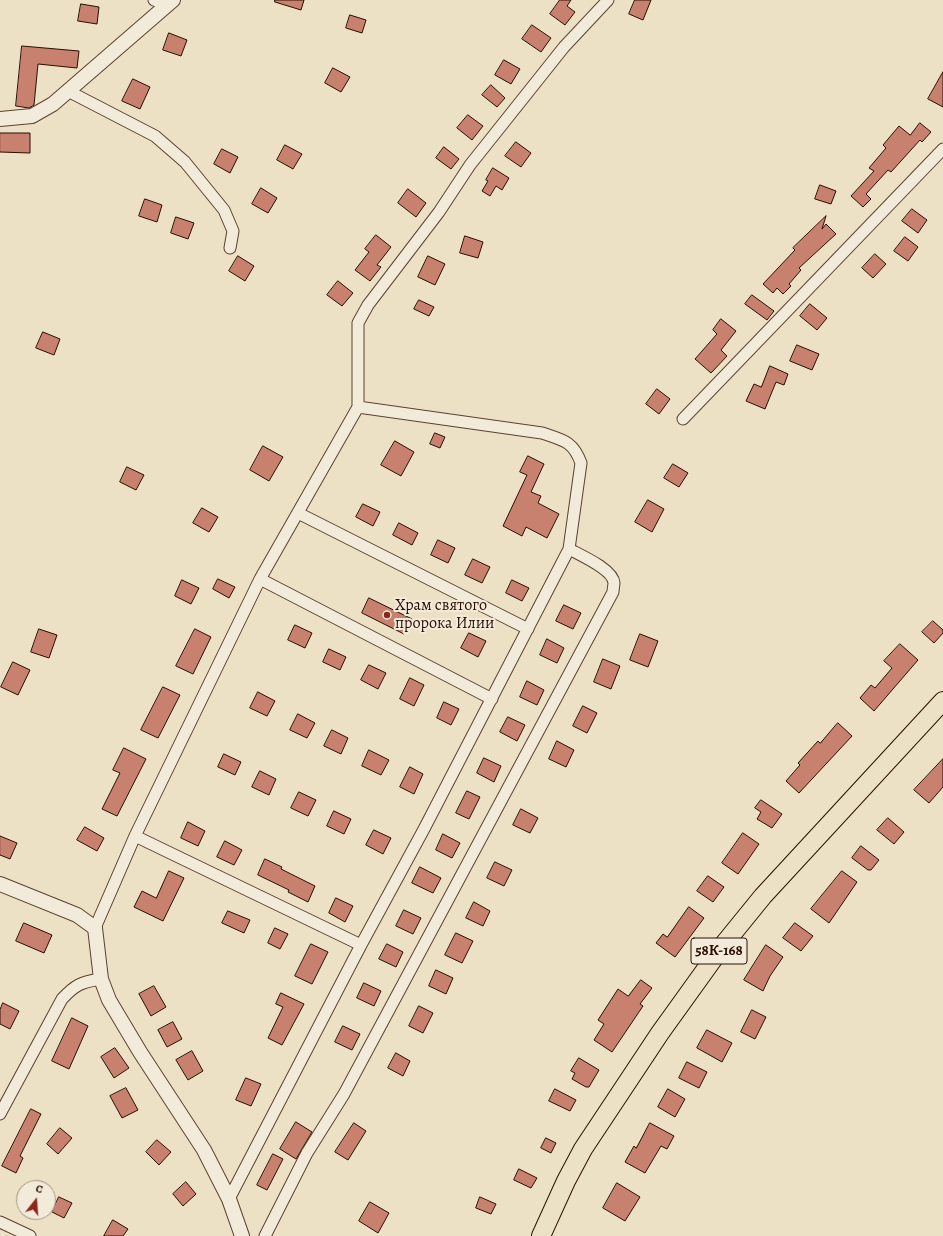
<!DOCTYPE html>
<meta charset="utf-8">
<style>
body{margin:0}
#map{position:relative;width:943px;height:1236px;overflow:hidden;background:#ece0c5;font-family:Alegreya,serif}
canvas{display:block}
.north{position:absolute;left:16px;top:1180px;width:40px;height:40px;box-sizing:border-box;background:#f3ebd9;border:1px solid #a39382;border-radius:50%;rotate:17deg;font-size:11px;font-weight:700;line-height:16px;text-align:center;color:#2a0e00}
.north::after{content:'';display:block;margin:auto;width:14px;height:18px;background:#8f2418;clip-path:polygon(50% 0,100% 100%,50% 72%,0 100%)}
</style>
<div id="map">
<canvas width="943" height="1236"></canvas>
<div class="north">С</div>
</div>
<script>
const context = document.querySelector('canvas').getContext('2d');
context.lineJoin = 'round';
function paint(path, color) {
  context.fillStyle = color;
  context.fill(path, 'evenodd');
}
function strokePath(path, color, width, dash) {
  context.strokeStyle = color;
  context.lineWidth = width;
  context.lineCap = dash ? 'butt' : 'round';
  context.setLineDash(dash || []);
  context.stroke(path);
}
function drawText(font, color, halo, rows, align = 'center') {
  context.font = font + ' Alegreya,serif';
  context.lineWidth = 4;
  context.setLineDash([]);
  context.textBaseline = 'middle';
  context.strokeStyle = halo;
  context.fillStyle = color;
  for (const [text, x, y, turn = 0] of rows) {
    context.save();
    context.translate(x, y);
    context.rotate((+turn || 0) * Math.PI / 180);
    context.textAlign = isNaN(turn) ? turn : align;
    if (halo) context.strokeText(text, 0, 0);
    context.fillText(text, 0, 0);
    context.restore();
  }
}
const building = new Path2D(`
 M275,0H304L301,10L275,2Z
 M560,0H571L567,6L575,12L565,25L550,14Z
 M635,0H651L643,20L629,14Z
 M81,4L99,7L97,24L78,21Z
 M350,15L366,20L362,33L346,28Z
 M532,25L551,38L541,52L522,39Z
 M169,33L187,40L181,56L163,50Z
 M22,46L79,51L77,68L38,64L34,105L29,108L16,106Z
 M504,60L520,69L511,84L495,75Z
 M333,68L350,77L341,92L325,83Z
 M943,72V107L928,99Z
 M133,79L150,87L140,109L122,101Z
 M491,85L505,98L497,107L482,95Z
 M468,115L483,126L472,140L457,128Z
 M920,123L931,132L922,142L920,140L891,172L888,170L866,194L871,199L863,207L851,196L874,171L869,168L886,148L883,145L899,126L910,135Z
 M0,133H30V153L0,152Z
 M516,142L531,153L521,167L505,156Z
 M285,145L302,154L293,169L277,160Z
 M444,147L459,159L451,169L436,158Z
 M222,149L238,157L230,173L214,164Z
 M493,168L509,178L502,190L496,186L490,196L482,191L488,181L486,180Z
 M820,185L836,191L831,204L815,199Z
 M261,188L277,198L268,213L252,204Z
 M408,189L426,203L416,217L398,203Z
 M145,199L162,205L157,222L139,216Z
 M912,209L927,220L918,233L902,221Z
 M826,216L822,229L826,224L836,234L799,268L801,270L789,284L791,286L783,294L777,288L773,293L763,284L795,250L793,248Z
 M176,217L194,223L188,239L171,233Z
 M376,235L391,247L377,265L381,267L370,281L355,270L369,252L365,249Z
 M465,236L483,242L478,258L460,253Z
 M905,237L918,247L908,261L894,251Z
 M875,254L886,264L873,278L862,268Z
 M238,256L254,266L245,281L229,271Z
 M428,256L445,264L435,285L418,277Z
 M338,281L353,293L342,306L327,295Z
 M752,295L774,311L767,320L745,304Z
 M419,300L434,307L429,316L414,309Z
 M810,304L827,318L817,330L800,316Z
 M721,319L736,331L721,350L727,356L711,373L695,359L717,334L713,330Z
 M43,332L60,339L54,355L36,348Z
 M797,345L819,354L812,370L790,361Z
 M770,366L788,374L784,385L776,382L765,409L746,401L754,384L761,387Z
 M657,389L670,399L659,414L646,404Z
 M435,433L445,437L440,448L430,444Z
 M395,441L414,452L401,476L381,465Z
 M263,446L283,457L269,481L250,470Z
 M528,456L544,464L531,492L541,496L538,503L559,514L547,538L526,527L522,536L503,526L527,475L520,472Z
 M673,464L688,473L679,487L664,478Z
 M127,467L144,475L136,490L120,482Z
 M648,500L664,509L652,532L635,522Z
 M363,504L380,512L373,526L356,517Z
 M202,508L218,517L209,532L193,523Z
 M399,523L418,533L412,545L393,535Z
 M438,540L455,548L448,563L431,555Z
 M473,559L490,567L482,583L465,575Z
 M218,579L235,587L229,598L213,589Z
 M182,580L199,588L191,604L175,596Z
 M512,580L529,588L522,601L506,593Z
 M369,598L412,619L404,634L362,613Z
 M564,605L581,613L573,629L556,621Z
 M933,621L943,630V633L934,643L922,632Z
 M295,625L312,633L305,648L288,640Z
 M39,629L57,635L49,658L31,652Z
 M195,629L211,637L193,674L176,666Z
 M469,633L486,641L478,657L461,648Z
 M640,634L658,641L648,667L630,660Z
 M547,639L564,648L557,663L540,655Z
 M900,644L918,660L874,711L860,698L871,685L875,688L892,668L884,661Z
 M329,649L346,657L340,670L323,662Z
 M603,659L620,666L611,689L594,682Z
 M13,662L30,670L18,695L1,687Z
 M369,665L386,673L378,689L361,680Z
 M410,678L424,685L414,706L400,699Z
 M527,681L544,690L537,705L520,697Z
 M163,687L180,695L158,738L141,730Z
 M258,692L275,701L267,716L250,708Z
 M444,702L459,709L451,725L437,718Z
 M583,706L597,713L587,733L573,726Z
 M298,714L315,723L307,738L290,730Z
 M508,717L525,725L517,741L500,732Z
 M838,723L852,736L799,793L786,781L800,765L798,763L818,741L820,743Z
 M332,730L348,738L341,754L324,746Z
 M557,741L574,750L566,767L549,759Z
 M124,748L146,759L117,816L102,809L120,773L113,770Z
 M369,750L389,760L381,775L362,766Z
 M224,754L241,762L235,775L218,767Z
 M484,758L501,766L494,782L477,773Z
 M943,759V787L929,803L914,790Z
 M410,767L423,774L414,794L400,787Z
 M260,771L276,779L269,795L252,787Z
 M467,791L480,797L469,819L456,813Z
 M299,792L316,800L308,816L291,808Z
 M761,800L782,814L772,828L757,819L761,812L755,808Z
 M521,809L538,818L530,833L513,825Z
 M334,811L351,819L344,834L327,826Z
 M888,818L904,832L894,844L877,830Z
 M188,822L205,831L198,846L181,838Z
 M85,827L104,838L97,851L77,840Z
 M374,830L391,838L383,854L366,845Z
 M743,833L759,844L738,874L722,863Z
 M443,834L460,843L452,858L436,850Z
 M0,836L17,843L10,859L0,855Z
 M225,841L242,850L234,865L217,857Z
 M861,846L879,860L871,870H868L852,858Z
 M265,859L282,867L281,869L315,886L308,902L288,892L289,890L258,875Z
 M495,862L512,870L504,886L487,878Z
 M420,867L441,878L433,893L412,883Z
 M169,871L184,878L163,921L134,907L142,891L156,898Z
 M842,871L857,882L829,923L811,909Z
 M708,876L724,887L713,902L697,891Z
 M336,898L353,906L345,922L329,913Z
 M474,902L490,911L483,926L466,918Z
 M689,907L704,918L675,957L656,943L663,934L667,937Z
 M404,910L421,918L413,934L396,926Z
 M228,911L250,920L244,933L222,923Z
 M24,923L52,935L44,953L16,941Z
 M795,923L813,936L801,951L783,938Z
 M275,928L288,934L280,949L268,943Z
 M456,933L473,941L462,963L445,955Z
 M311,944L328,952L312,984L295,976Z
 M387,944L403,952L396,967L379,959Z
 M766,945L783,957L770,976L763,991L744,980Z
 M436,970L453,978L446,994L429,986Z
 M641,980L652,988L640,1004L643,1006L612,1052L594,1040L604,1024L598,1020L618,989L628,996Z
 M364,983L381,991L374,1006L357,998Z
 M154,986L166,1007L151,1016L139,994Z
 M281,993L304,1004L282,1045L268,1038L283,1007L276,1004Z
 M3,1003L19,1011L10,1029L0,1024V1010Z
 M419,1006L433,1013L423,1033L409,1026Z
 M752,1010L766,1017L755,1039L741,1032Z
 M72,1018L88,1026L69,1069L52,1061Z
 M173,1022L182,1039L167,1047L158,1030Z
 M343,1026L360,1034L352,1050L335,1042Z
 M707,1030L732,1043L722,1062L697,1048Z
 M115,1048L129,1068L114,1078L101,1057Z
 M192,1051L203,1071L188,1080L176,1060Z
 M396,1053L410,1061L403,1076L388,1068Z
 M579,1058L599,1070L589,1087H586L572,1079L575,1073L571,1071Z
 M687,1062L707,1072L699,1088L679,1078Z
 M246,1078L261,1084L251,1106L236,1100Z
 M126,1088L138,1110L122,1118L110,1096Z
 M555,1089L576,1100L570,1111L549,1101Z
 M668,1089L685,1099L675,1117L658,1107Z
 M31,1109L41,1114L20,1156L23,1158L16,1173L2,1166Z
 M296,1122L312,1132L296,1159L280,1149Z
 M354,1123L366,1131L348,1160L335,1152Z
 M650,1123L674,1136L667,1149L661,1146L645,1173L625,1162L634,1146L636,1148Z
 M60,1128L72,1138L58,1154L47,1144Z
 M546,1138L556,1143L551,1153L541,1148Z
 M157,1140L171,1152L159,1165L146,1152Z
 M273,1154L283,1159L267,1190L257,1185Z
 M519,1169L537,1178L531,1188L514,1180Z
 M186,1182L196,1194L183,1206L173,1194Z
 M617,1183L640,1197L625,1221L603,1208Z
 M59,1197L72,1203L64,1218L52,1212Z
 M480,1197L496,1204L491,1214L476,1208Z
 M370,1202L389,1213L378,1233L359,1221Z
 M113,1220L128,1229L123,1236H104Z`);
paint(building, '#c8806f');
strokePath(building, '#2a0e00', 1);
const minor = new Path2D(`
 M154,0L168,5
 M68,91L155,136L185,162L224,210L233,231L230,248
 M683,419L943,149
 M298,513L528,629
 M260,579L492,699
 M135,836L361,945
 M95,928L135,836L260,579L358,407V323L368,305L439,212L470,165L564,47L608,0
 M0,1114L62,999C75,985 81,982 101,979
 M229,1199L361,945L424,829L569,549L581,463C573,441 563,440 542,433L358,407
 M0,1222L30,1236
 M265,1236L307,1153L344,1094L613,592C613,589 614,585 614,583C613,569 580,555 569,549`);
const tertiary = new Path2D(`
 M0,119L32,116L53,104L173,0
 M0,884L77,915L95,928L101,979L109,1000L140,1052L204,1150L229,1199L242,1236`);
const primary = new Path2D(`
 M541,1236L566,1181L583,1149L660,1033L724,944L763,896L943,701`);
strokePath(minor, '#5a4231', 13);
strokePath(tertiary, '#5a4231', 16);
strokePath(primary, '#2a0e00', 20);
strokePath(minor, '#f3ebd9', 11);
strokePath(tertiary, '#f3ebd9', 14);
strokePath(primary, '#ece0c5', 18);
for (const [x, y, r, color] of [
 [387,615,4,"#8f2418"]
]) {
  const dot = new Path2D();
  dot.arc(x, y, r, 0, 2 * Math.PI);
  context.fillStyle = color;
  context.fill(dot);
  strokePath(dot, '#f3ebd9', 1.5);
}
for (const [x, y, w] of [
 [719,951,56]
]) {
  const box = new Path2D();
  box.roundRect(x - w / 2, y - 13, w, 26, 3);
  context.fillStyle = '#f3ebd9';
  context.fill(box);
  strokePath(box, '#2a0e00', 1);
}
drawText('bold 15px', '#2a0e00', null, [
 ["58К-168",719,951]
]);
drawText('16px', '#2a0e00', '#f3ebd9', [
 ["Храм святого",395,606],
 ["пророка Илии",395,624]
], 'left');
</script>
